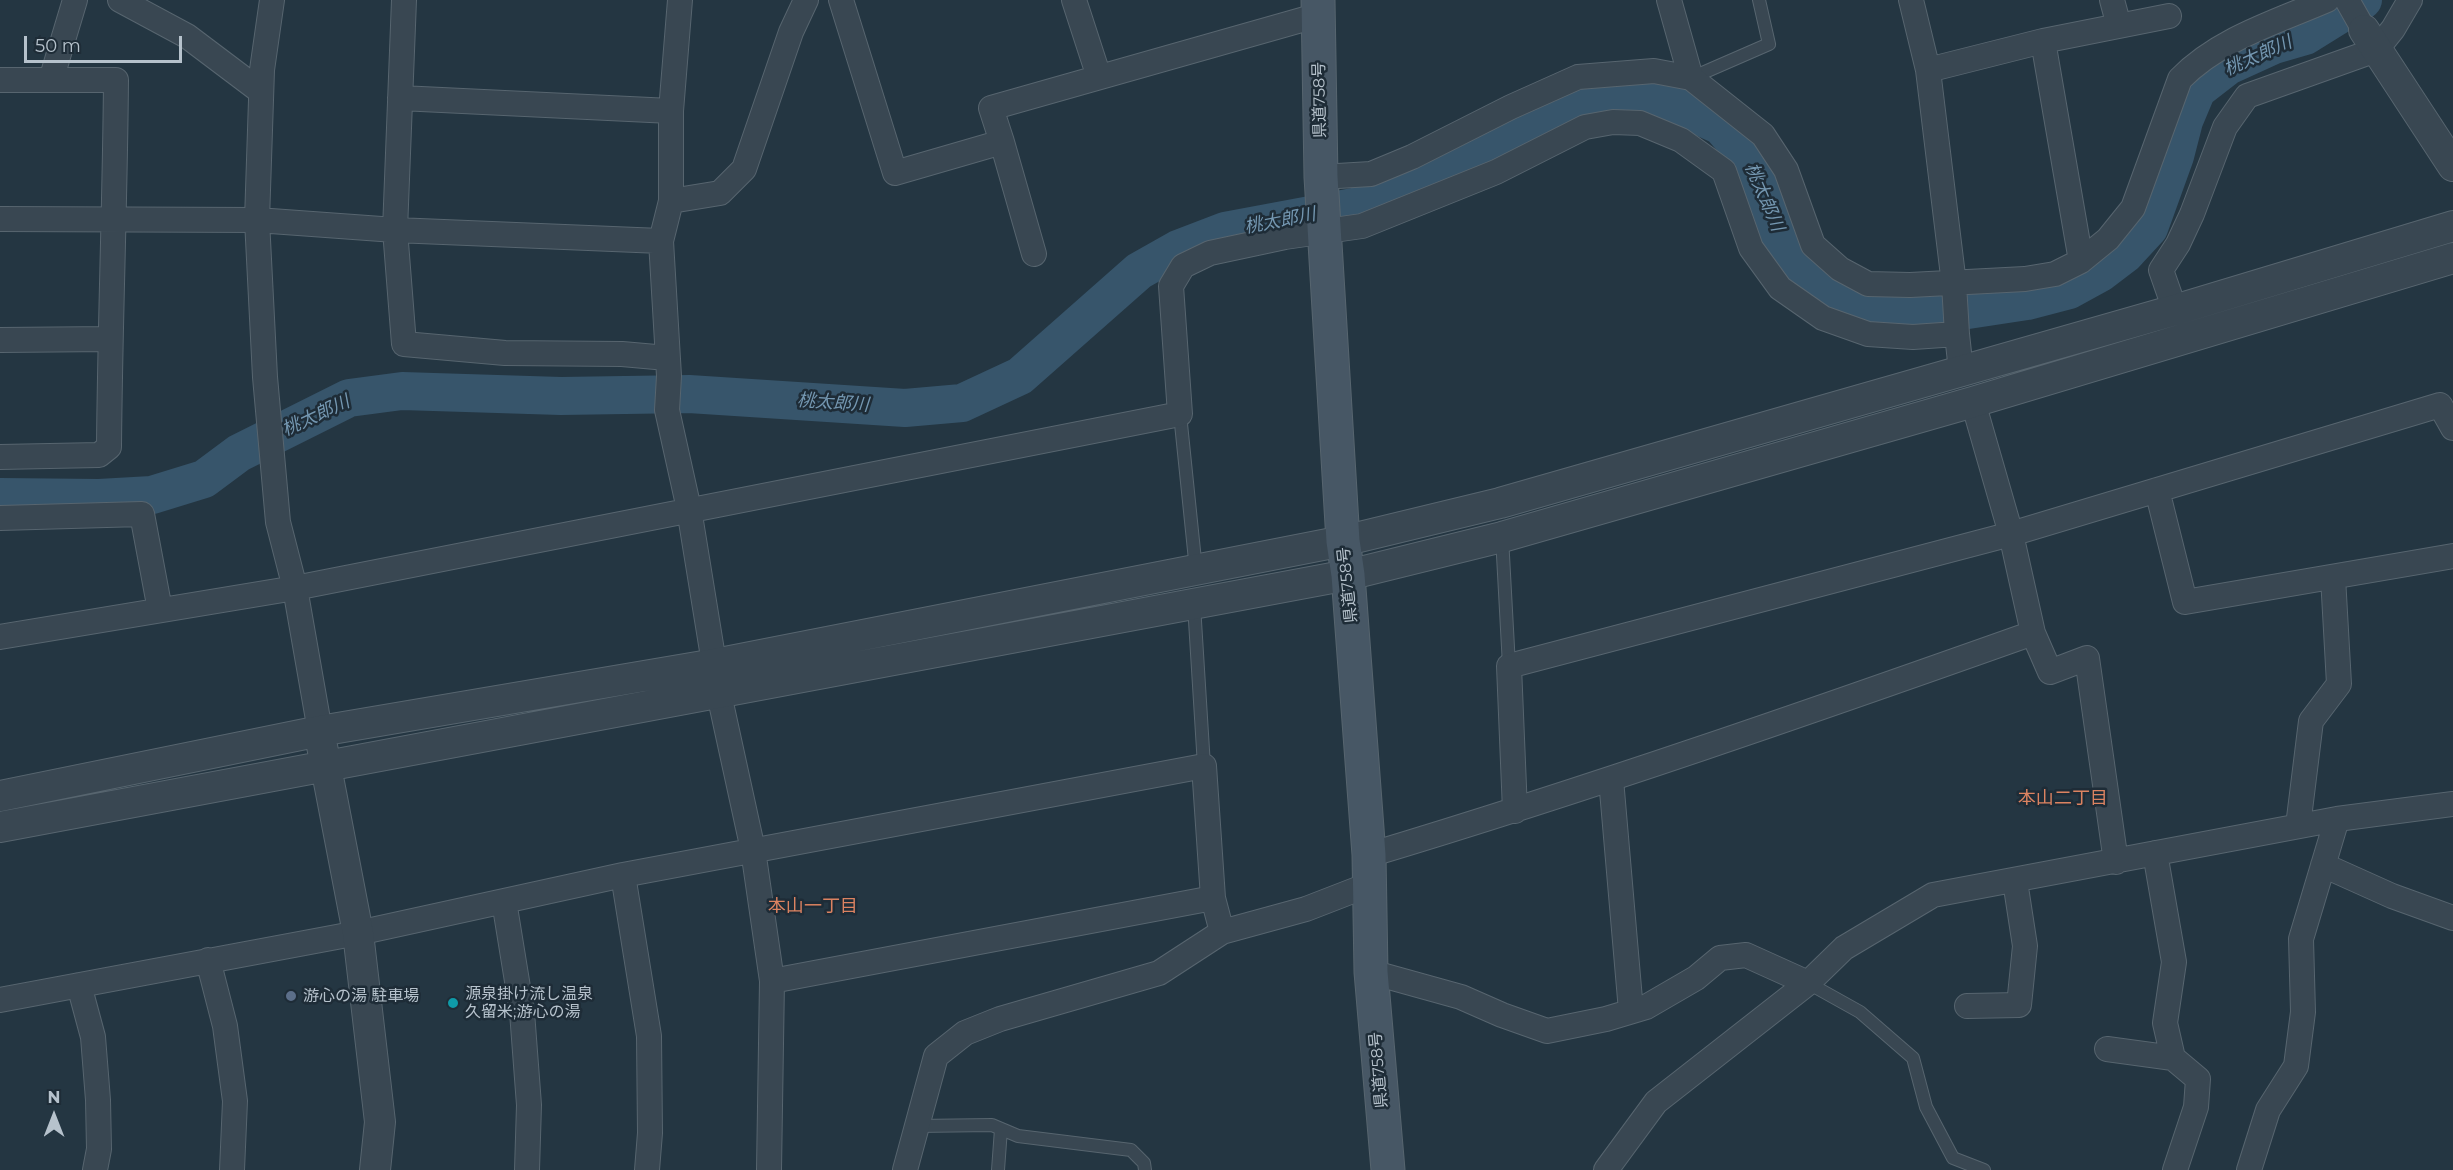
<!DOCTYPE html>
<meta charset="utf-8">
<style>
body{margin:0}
#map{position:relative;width:2453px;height:1170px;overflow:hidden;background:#243642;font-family:Montserrat,sans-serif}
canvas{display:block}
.north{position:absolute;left:24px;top:1086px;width:60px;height:60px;-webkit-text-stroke:4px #1e2c37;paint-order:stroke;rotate:0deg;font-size:16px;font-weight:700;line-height:24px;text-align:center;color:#b6c2cc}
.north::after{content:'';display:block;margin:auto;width:21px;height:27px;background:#b6c2cc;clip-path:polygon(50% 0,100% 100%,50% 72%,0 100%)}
.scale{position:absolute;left:24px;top:36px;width:158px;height:27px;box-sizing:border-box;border:3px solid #b6c2cc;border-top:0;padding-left:8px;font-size:18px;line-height:21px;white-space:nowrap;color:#b6c2cc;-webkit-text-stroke:4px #1e2c37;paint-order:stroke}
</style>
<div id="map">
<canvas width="2453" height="1170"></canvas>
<div class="north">N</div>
<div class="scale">50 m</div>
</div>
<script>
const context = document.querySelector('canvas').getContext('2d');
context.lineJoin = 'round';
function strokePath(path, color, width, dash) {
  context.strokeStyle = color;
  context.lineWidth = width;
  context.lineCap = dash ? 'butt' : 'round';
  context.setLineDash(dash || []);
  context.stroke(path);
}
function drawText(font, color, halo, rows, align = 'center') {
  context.font = font + ' Montserrat,"Noto Sans JP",sans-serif';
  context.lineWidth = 5;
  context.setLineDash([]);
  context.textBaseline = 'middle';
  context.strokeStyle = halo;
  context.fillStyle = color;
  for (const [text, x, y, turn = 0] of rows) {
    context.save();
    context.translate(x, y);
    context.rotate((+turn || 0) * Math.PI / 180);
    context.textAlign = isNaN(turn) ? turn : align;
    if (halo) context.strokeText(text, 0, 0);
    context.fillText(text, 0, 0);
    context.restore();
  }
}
strokePath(new Path2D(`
 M0,497L99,498L152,495L204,479L239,453L349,398L402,391L561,396L689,394L905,408L962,403L1020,376L1139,271L1178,249L1225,231L1359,206L1407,188L1486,149L1567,104L1596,96L1653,95L1721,126L1746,155L1787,252L1809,281L1847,302L1891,313L1935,315L2027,301L2069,290L2100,273L2125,254L2149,228L2175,156L2184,121L2197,90L2228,66L2274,45L2305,36L2363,0`), '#37556b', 38);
const service = new Path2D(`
 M1691,78L1769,44L1759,0
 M1180,414L1196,570
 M1502,537L1509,666
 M1194,605L1204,766
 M1808,983L1860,1012L1913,1058L1926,1107L1953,1158L1984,1170
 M917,1126L992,1125L1018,1136L1131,1150L1144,1163L1145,1170
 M998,1170L1001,1129`);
const minor = new Path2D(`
 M120,0L187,36L260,91
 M272,0L262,70L257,220L265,377L278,522L295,588L320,731
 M404,0L395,230L404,344L505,353L622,354L667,358
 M680,0L671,111V201L661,241L669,376L667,410L689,509L719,694L753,850L772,981L769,1170
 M841,0L895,173L1002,142L991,108L1319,15
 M1074,0L1099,77
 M1669,0L1691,78
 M1911,0L1928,70L1954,284L1957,334
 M2112,0L2119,26
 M2347,0L2364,30
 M2043,41L2081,261
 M1928,70L2043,41L2169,16
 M0,80H116C115,202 110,325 109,447L99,455L0,457
 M51,80L75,0
 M400,98L671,111
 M1002,142L1034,254
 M1321,177L1371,174L1412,157L1511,107L1578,77L1654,71L1691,78L1763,135L1786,170L1813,245L1840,269L1868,284L1910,285L2025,279L2055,274L2081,261L2108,239L2133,208L2180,79C2219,39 2276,22 2327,0
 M671,201L720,193L744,169L791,32L806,0
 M0,219L257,220L395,230L661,241
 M2175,310L2161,270L2178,244L2192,214L2225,127L2247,96L2376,50L2393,29L2410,0
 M0,340L110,339
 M1973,402L2011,534L2033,633L2050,672L2087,658L2116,862
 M2157,490L2185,602L2453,556
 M0,518L142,514L160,610
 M0,637L295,588L1180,414L1171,286L1183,266L1210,253L1285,237L1362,226L1496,172L1585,127L1613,122L1640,123L1681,140L1724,171L1751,248L1780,288L1823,318L1868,334L1913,337L1957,334L1961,371
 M1611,779L1631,1011
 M1515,811L1509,666L2011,534L2440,405L2453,428
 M2298,826L2311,721L2339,684L2333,577
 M1369,855C1592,788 1813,711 2033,633
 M2323,865L2392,896L2453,918
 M623,875L649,1036L650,1133L647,1170
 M504,901L522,1012L529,1105L527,1170
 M208,960L225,1026L235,1101L232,1170
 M1371,972L1461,997L1502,1015L1547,1031L1606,1019L1646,1007L1696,978L1720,958L1746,955L1808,983
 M772,981L1213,898
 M79,985L93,1037L98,1100L99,1149L95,1170
 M0,1000L358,933L623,875L1204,766L1213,898L1222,932
 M1967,1006L2019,1005L2025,946L2015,881
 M2107,1049L2173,1058L2165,1023L2174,962L2155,853
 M2173,1058L2198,1079L2196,1107L2175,1170
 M905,1170L936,1056L965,1033L1000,1019L1159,973L1222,932L1306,909L1368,885
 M1606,1170L1656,1102L1808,983L1844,948L1933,895L2337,819L2453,804
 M2249,1170L2268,1110L2296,1066L2303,1012L2301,939L2337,819`);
const tertiary = new Path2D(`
 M2364,30L2453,166
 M322,746L358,933L380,1122L375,1170
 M0,796L320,731L715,664L1343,541L1500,503L2175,310L2453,226
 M0,827L1348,575L1502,537L1973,402L2453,258`);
const secondary = new Path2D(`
 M1318,0L1321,177L1343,541L1348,575L1369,855L1371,972L1388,1170`);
strokePath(service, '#57656f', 14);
strokePath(minor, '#57656f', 26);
strokePath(tertiary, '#57656f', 32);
strokePath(secondary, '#57656f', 35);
strokePath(service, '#394752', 12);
strokePath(minor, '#394752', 24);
strokePath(tertiary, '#394752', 30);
strokePath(secondary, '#475765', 33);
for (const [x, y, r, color] of [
 [291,996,6,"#5c6f8a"],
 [453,1003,6,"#0f9aa8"]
]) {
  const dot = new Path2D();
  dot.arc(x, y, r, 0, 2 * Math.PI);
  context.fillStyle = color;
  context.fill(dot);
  strokePath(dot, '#1e2c37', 2);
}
drawText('16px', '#b6c2cc', '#1e2c37', [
 ["県道758号",1320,100,-91],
 ["県道758号",1348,585,-96],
 ["県道758号",1379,1070,-95]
]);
drawText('16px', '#b6c2cc', '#1e2c37', [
 ["源泉掛け流し温泉",465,994],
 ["久留米;游心の湯",465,1012],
 ["游心の湯 駐車場",303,996]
], 'left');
drawText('italic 18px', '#7497b1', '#1e2c37', [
 ["桃太郎川",2258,56,-24],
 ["桃太郎川",1764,197,67],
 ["桃太郎川",1280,221,-11],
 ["桃太郎川",833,403,4],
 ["桃太郎川",316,416,-25]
]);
drawText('18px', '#dc8361', '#1e2c37', [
 ["本山二丁目",2063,799],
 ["本山一丁目",813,907]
]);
</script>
